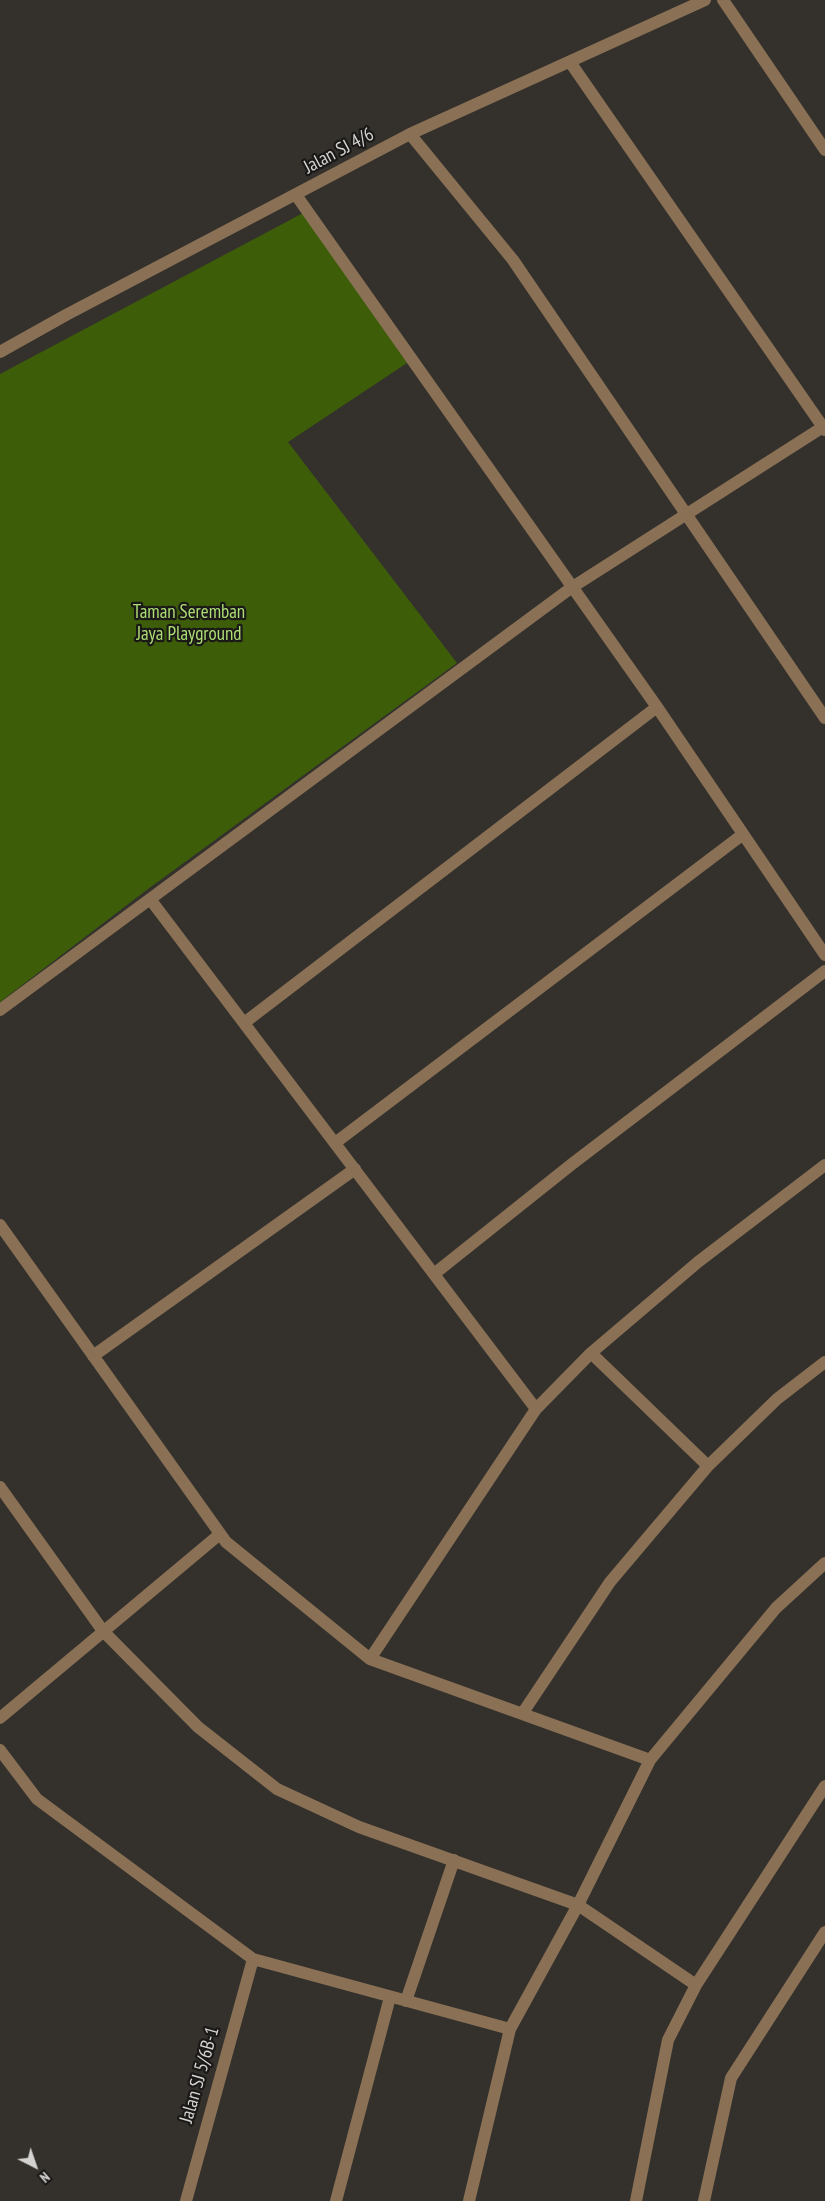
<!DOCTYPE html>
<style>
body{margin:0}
#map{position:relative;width:825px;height:2201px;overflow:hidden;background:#34312d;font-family:"PT Sans Narrow",sans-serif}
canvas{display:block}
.north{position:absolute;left:10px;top:2141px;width:50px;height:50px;-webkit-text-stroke:4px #1a1917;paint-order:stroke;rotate:139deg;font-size:14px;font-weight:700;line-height:20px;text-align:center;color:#d5d3d1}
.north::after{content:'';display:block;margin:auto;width:18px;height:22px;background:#d5d3d1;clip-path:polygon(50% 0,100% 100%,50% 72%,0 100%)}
</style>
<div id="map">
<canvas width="825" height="2201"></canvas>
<div class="north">N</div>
</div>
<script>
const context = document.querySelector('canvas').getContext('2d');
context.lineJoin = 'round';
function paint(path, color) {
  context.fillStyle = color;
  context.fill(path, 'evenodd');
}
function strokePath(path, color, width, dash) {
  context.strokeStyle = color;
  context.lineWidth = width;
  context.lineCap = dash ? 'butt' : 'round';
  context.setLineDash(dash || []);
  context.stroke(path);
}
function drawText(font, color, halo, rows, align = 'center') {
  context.font = font + ' "PT Sans Narrow",sans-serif';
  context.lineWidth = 4.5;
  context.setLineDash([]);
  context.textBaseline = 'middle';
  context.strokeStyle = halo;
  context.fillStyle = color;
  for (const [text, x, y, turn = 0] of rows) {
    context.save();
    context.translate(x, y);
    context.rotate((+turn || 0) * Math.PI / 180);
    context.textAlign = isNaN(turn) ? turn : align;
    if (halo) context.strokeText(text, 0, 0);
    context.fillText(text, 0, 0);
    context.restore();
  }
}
paint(new Path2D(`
 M305,212L407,363L288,442L457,663L144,892L0,1002V374Z`), '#3d5d09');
strokePath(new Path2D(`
 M723,0L825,150
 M570,62L825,430
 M410,134L513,260L825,718
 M296,195L657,707L825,955
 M0,352L66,315L410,134L705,0
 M150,899L536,1409
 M0,1010L571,588L823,427
 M244,1023L657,707
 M335,1143L742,835
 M0,1225L226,1542L370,1659L650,1760
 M434,1274L572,1164L825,971
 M591,1353L708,1466
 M93,1356L355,1169
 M0,1487L103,1631L198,1727L277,1789L359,1827L578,1905L696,1985
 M370,1659L536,1409L591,1353L698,1262L825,1165
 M522,1714L610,1582L708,1466L777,1399L825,1362
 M0,1718L220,1534
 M0,1750L37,1799L253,1959L510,2029
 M406,2001L454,1860
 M186,2201L253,1959
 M336,2201L390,1997
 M469,2201L510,2029L578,1905L650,1760L776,1608L825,1563
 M636,2201L668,2040L696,1985L825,1786
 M704,2201L731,2078L825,1932`), '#8a7155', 12);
drawText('19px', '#d5d3d1', '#1a1917', [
 ["Jalan SJ 4/6",339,151,-28],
 ["Jalan SJ 5/6B-1",200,2075,-74]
]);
drawText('19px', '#adde75', '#1a1917', [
 ["Taman Seremban",189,613],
 ["Jaya Playground",189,635]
]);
</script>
